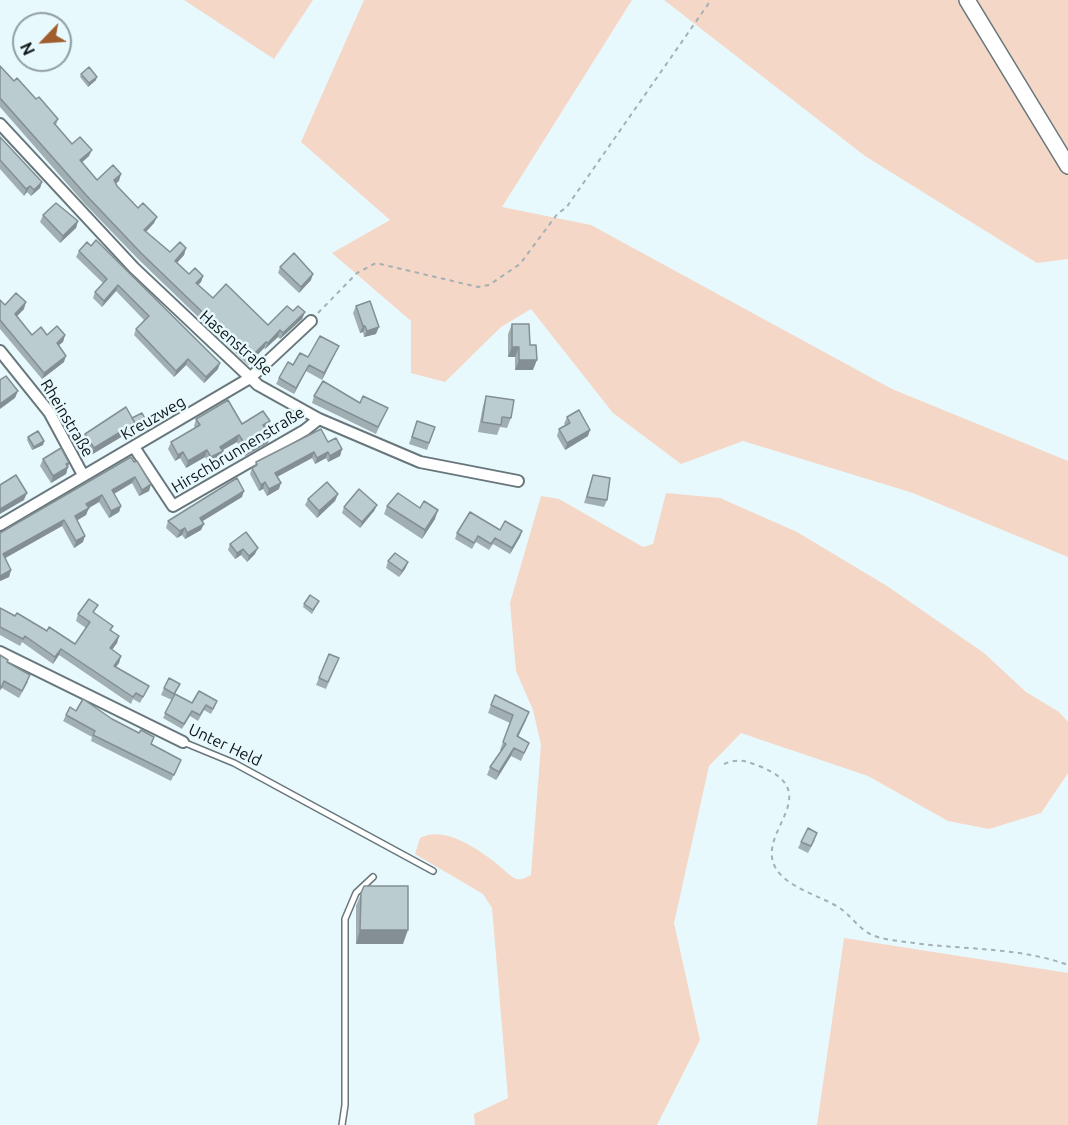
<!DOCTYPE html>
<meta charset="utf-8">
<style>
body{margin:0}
#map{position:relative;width:1068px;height:1125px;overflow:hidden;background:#e8f9fd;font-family:Ubuntu,sans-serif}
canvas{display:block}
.north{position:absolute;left:12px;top:12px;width:60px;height:60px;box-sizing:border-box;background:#e8f9fd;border:2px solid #919ea1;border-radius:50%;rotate:245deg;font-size:16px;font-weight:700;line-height:24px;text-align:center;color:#0f1516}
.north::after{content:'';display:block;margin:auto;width:21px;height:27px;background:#a05d2d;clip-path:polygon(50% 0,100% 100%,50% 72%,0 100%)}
</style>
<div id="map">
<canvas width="1068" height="1125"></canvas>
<div class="north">N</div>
</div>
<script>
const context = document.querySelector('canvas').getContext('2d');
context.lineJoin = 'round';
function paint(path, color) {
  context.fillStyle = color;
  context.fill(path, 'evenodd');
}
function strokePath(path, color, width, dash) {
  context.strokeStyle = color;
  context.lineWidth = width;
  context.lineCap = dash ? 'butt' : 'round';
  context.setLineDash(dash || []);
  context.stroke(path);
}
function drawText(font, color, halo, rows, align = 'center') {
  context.font = font + ' Ubuntu,sans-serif';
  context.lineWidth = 5;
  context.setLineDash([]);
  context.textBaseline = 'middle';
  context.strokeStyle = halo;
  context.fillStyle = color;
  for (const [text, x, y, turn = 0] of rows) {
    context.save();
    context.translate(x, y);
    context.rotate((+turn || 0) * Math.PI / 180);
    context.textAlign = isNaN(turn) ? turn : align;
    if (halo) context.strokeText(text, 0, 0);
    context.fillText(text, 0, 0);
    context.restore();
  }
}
paint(new Path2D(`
 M184,0H313L274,59Z
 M364,0H632L502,207L591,225L892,389L1068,461V557L913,493L743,441L681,464L613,413L531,309L501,327L445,382L411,373V321L332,253L390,220L301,142Z
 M664,0H1068V259L1037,263L865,156Z
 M666,493L720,498L797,532L887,586L984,653L1026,692L1059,712L1068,722V773L1041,813L989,829L948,821L868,776L741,733L709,766L674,923L700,1040L657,1125H475L474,1114L508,1098L492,908L483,894L415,854L420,838C443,826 473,846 492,860C499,865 506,873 514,878C520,881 525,878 531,875L541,745L533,710L516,671L510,603L541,496L559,499L643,547L653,544Z
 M844,938L1068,973V1125H817Z`), '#f4d7c6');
const service = new Path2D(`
 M183,742L234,763L433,871
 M342,1125L345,1105V919L356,893L373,877`);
const minor = new Path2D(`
 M0,124L134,268L258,385L319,419L420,462L518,481
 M0,351L49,412L83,475
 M134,447L173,506L305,430L319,419
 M0,525L250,378L311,321
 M0,652L183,742`);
const secondary = new Path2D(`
 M967,0L1068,166`);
strokePath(service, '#68777b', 8);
strokePath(minor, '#68777b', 14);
strokePath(secondary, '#68777b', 18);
strokePath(new Path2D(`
 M318,313L357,273L376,263L478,287L489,285L520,264L558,213L566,208L711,0
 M724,764C738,758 746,761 759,766C833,795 743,838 782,876C798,891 820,896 838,907C850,914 857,927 870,934C882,940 900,941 914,943C966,950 1019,947 1068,965`), '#a4b1b4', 2, [4.5, 4.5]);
strokePath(service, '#fff', 5);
strokePath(minor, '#fff', 10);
strokePath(secondary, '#fff', 15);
paint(new Path2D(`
 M0,66L14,81L58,119L56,125L72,144L89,156L82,162L97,180L119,181L116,183L117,186L138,208L154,223L146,232L170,252L186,248L184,255L177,263L189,274L203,276L201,282L198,285L213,298L268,325L293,311L305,312L302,319L280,339L278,337L265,349L264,348L248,365L138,259L83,202L0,107Z
 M81,74L96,80L88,87L80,77Z
 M0,137L42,182L40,188L31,196L27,192L24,196L0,169Z
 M43,215L78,221L76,228L60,243L40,222Z
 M79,251L218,369L204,383L186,365L174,377L134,335L136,329L144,320L116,291L102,307L93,298L95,292L103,283L76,257Z
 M280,267L311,280L299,293L278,273Z
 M0,300L5,305L24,309L17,316L32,335H65L63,342L58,346L64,362L42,379L0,329Z
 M356,306L376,334L364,337L363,332L360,333L353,313Z
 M512,324L530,345L533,370H515V357H508V334Z
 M336,352L322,380L306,371L294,394L276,384L279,378L293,365L308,357Z
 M314,396L360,403L385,414L376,434L312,403Z
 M486,396L511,418L507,428L500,427L497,435L478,432L483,406Z
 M567,417L588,436L565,450L557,436L559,429L565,425L564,424Z
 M132,418L148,424L147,427L138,433L134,427L133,430L91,455L82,441L85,434Z
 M196,419L242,424L270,421L267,428L265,429L268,443L245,456L237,442L222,450L220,457L209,463L205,457L186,468L180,458L175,461L168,449L171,442L195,428L194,426Z
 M417,421L435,427L427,450L409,444Z
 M28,437L44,441L43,445L32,450L27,440Z
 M328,442L342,449L340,456L328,462L326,458L315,464L312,458L277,477L279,489L267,496L263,489L259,491L250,474L252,468L254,467L256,462Z
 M43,459L69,463L66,474L51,483L40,466Z
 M134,462L151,484L149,491L139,496L132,483L114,494L121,506L119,512L109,518L99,502L88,508L86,515L77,520L83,542L74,548L62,526L5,558L11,570L9,577L0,581V533Z
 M593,475L607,500L604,507L584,503Z
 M338,494L335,501L317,518L305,505L308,499Z
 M242,497L202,521L201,530L185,539L182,535L177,538L166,528L168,521Z
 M377,505L374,511L360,528L342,513L344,507Z
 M387,506L435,519L422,539L384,514Z
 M500,530L522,531L520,537L510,554L493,544L489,550L476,542L472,549L455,539L457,533Z
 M230,544L255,554L247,562L241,555L235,559L228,550Z
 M388,561L408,562L405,569L399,577L386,568Z
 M319,601L312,614L303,607L304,604Z
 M0,608L75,644L86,628L76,621L78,614L94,613L113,626L111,630L119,636L117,643L112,650L121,656L119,663L116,667L149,686L140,703L133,699L131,704L59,655L53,664L22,642L20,646L0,635Z
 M329,654L339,658L326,689L316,685Z
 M0,655L28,682L19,698L2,688L0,691Z
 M180,684L175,694L192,703L215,706L211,714L204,710L198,721L190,716L182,729L163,718L172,700L161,695L164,688Z
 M491,705L526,720L518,737L529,743L521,761L511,756L496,780L487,775L490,767L501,751L500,750L510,723L488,713Z
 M76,711L112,719L152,744L181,760L171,781L91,741L92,737L63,721L66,715Z
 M815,840L808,853L798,848L801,842Z
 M364,886L403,944H356V906Z`), '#a1afb3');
paint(new Path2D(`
 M97,77L96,80L88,87L89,83Z
 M92,150L89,156L78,166L80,160Z
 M121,174L119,181L112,187L114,180Z
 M42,182L40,188L31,196L34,190Z
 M30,186L27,192L24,196L26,189Z
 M157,217L154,223L142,236L144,230Z
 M78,221L76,228L60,243L63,236Z
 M186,248L184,255L173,267L175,261Z
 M313,274L311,280L299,293L301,287Z
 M203,276L201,282L194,289L196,283Z
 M118,285L116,291L102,307L104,301Z
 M26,302L24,309L13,320L15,314Z
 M305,312L302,319L280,339L283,333Z
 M363,326H365L363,332L360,333Z
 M379,327L376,334L364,337L367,331Z
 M280,330L278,337L265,349L268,343Z
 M65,335L63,342L54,349L57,343Z
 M266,342L264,348L248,365L250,358Z
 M339,346L322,380L324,373Z
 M512,347H519L515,357H508Z
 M66,356L64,362L42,379L44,373Z
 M188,359L186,365L174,377L176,371Z
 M519,360H537L533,370H515Z
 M220,363L218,369L204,383L206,377Z
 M309,365L306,371L294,394L296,388Z
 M18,391L15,398L0,409V404Z
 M270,421L267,428L261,432L263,425Z
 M135,423L133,430L91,455L94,448Z
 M148,424L147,427L138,433L139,429Z
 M590,430L588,436L565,450L567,443Z
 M239,435L237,442L218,453L220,447Z
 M270,436L268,443L245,456L248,449Z
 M44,441L43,445L32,450L34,447Z
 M342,449L340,456L328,462L330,456Z
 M207,450L205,457L186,468L188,461Z
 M223,451L220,457L209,463L211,457Z
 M183,452L180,458L175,461L178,455Z
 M314,452L312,458L273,479L275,473Z
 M328,452L326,458L315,464L317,458Z
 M69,463L66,474L51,483L53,476Z
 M135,477L132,483L110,496L112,490Z
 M265,482L263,489L259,491L261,485Z
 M281,483L279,489L267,496L269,489Z
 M151,484L149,491L139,496L142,490Z
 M244,491L242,497L198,524L200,518Z
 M27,493L24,500L0,514V509Z
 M338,494L335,501L317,518L319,511Z
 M102,495L99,502L84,511L86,504Z
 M377,505L374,511L360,528L362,522Z
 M121,506L119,512L109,518L111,511Z
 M89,508L86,515L73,523L75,516Z
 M438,510L435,519L422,539L425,530Z
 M64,520L62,526L0,561L3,554Z
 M204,524L201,530L185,539L187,533Z
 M185,528L182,535L177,538L180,531Z
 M522,531L520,537L510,554L512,548Z
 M85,536L83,542L74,548L76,541Z
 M258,548L255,554L247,562L249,556Z
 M243,549L241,555L235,559L237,553Z
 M408,562L405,569L399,577L402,571Z
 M11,570L9,577L0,581V576Z
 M119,636L117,643L108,655L110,648Z
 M61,649L59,655L53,664L55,657Z
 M121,656L119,663L111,673L114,666Z
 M529,712L526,720L514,745L517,736Z
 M514,748L511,756L496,780L499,772Z
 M360,930H408L403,944H356Z`), '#838f92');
const building = new Path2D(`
 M0,66L14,81L17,78L36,99L39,97L58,119L54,123L72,144L80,137L92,150L80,160L97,180L113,165L121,174L114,180L117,186L138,208L143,203L157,217L144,230L170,252L180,242L186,248L175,261L189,274L195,268L203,276L196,283L213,298L226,284L268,325L287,306L293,311L298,306L305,312L283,333L280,330L268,343L266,342L250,358L141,253L86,195L0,98Z
 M89,67L97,77L89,83L81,74Z
 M0,137L42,182L34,190L30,186L26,189L0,160Z
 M56,203L78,221L63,236L43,215Z
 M96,240L220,363L206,377L188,359L176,371L136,329L149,316L118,285L104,301L95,292L107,279L79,251L87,242L91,246Z
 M294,253L313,274L301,287L280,267Z
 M16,293L26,302L15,314L32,335L41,327L47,335L57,326L65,335L57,343L66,356L44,373L0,320V300L5,305Z
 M370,301L379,327L367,331L365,326H363L356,306Z
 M512,324H529L530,345H536L537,360H519V347H512Z
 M320,336L339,346L324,373L309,365L296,388L279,378L288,362L293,365L300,353L308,357Z
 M6,376L18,391L0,404V380Z
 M323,381L360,403L363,396L388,408L378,427L314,396Z
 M486,396L514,400L511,418L502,417L501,425L482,422Z
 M228,400L242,424L263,411L270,421L263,425L270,436L248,449L239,435L220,447L223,451L211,457L207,450L188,461L183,452L178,455L171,442L200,425L196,419Z
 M126,407L135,423L94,448L85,434Z
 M579,410L590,430L567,443L559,429L570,423L567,417Z
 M142,413L148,424L139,429L132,418Z
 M417,421L435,427L429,443L412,437Z
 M321,429L328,442L336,438L342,449L330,456L328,452L317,458L314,452L275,473L281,483L269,489L265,482L261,485L252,468L257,465L256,462Z
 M38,431L44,441L34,447L28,437Z
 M61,448L69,463L66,464L68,467L53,476L43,459Z
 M131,457L134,462L137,461L151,484L142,490L135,477L112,490L121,506L111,511L102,495L86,504L89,508L75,516L85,536L76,541L64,520L3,554L11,570L0,576V533Z
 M16,475L27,493L0,509V485Z
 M593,475L610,478L607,500L587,497Z
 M237,478L244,491L200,518L204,524L187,533L185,528L180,531L168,521Z
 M327,482L338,494L319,511L308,499Z
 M359,489L377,505L362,522L344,507Z
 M398,493L420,508L424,501L438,510L425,530L387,506Z
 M470,512L500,530L505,521L522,531L512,548L495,538L491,544L478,536L474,543L457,533Z
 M246,532L258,548L249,556L243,549L237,553L230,544Z
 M395,553L408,562L402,571L388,561Z
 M310,595L319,601L313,610L304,604Z
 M89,599L98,605L93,612L113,626L110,630L119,636L110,648L121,656L114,666L149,686L143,697L136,693L133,697L61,649L55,657L25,636L23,639L0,627V608L15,616L17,613L47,631L49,627L75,644L90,622L78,614Z
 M329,654L339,658L328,682L319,678Z
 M0,655L8,660L7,662L30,675L22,691L4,681L1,688L0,687Z
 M169,678L180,684L174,694L164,688Z
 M199,691L217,701L213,709L206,705L200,715L192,711L184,724L165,713L175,694L192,703Z
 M495,695L529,712L517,736L529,743L524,753L514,748L499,772L490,767L506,744L503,742L513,715L491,705Z
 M83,699L112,719L139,733L141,730L154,737L151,744L181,760L174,775L93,735L95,731L66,715L70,707L76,711Z
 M808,828L817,833L811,846L801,842Z
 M364,886H408V930H360L361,893Z`);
paint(building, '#bbccd0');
strokePath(building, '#838f92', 1.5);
drawText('16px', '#0f1516', '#e8f9fd', [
 ["Hasenstraße",236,343,41],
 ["Rheinstraße",67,418,59],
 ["Kreuzweg",153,418,-30],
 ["Hirschbrunnenstraße",238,450,-31],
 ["Unter Held",225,745,25]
]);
</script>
